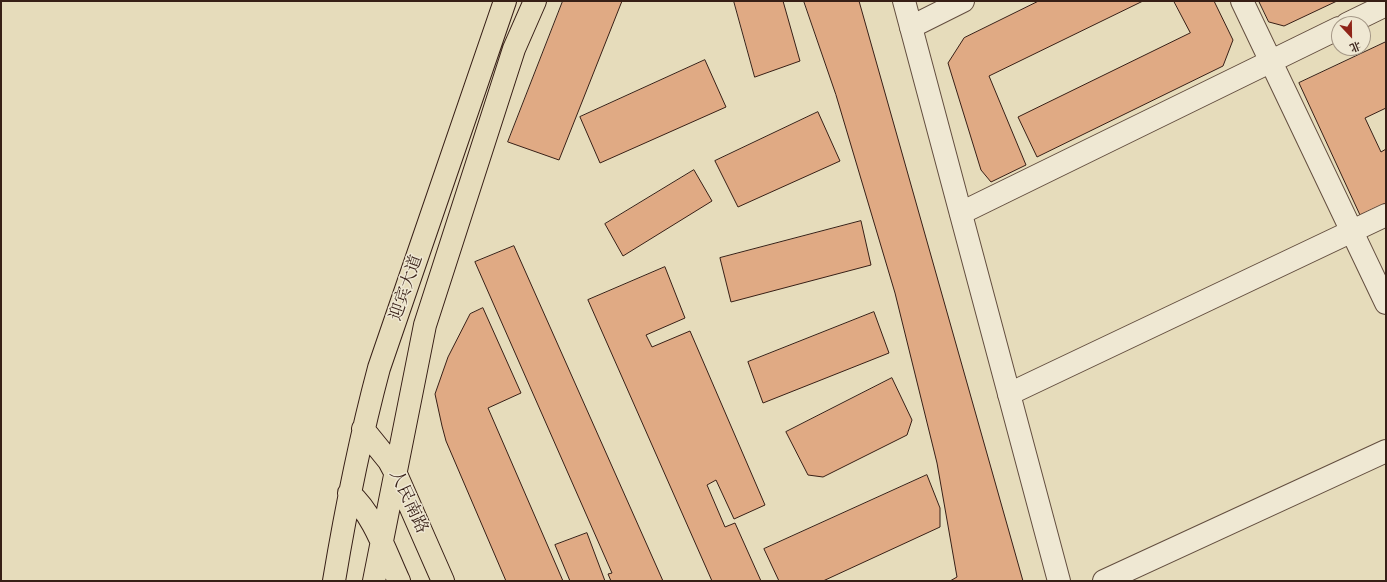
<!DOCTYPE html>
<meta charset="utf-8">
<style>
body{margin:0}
#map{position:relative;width:1387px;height:582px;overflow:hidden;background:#e6dcbb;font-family:Cardo,"Noto Serif SC",serif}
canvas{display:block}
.frame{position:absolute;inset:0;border:2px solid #371f16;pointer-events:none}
.north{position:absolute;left:1331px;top:16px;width:40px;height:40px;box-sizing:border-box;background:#efe8d3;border:1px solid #a59887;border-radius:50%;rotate:158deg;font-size:11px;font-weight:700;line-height:16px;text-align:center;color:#371f16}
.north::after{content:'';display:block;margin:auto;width:14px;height:18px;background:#8f2418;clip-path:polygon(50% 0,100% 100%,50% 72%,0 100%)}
</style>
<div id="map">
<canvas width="1387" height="582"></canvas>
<div class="frame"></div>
<div class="north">北</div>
</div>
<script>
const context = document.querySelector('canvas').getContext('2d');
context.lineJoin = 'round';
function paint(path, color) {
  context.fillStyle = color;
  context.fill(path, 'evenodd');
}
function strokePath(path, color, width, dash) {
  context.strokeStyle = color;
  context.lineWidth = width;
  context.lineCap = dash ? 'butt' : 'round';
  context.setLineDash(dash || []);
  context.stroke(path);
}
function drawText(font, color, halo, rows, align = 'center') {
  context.font = font + ' Cardo,"Noto Serif SC",serif';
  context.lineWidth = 3;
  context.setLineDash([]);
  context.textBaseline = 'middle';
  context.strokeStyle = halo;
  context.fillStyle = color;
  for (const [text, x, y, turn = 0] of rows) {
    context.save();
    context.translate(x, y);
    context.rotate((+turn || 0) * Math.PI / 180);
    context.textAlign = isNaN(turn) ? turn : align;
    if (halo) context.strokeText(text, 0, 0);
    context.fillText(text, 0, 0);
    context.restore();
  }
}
const building = new Path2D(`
 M563,1H622L559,160L508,142Z
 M734,1H783L800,61L755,77Z
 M804,1H859L1023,581H950L957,577L937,463L895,293L836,95Z
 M1039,1H1143L989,76L1026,165L991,182L981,170L948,63L964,38Z
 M1174,1H1214L1233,40L1223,66L1037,157L1018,117L1190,33Z
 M1259,1H1337L1284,26L1269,22Z
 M1386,42V108L1365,118L1381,152L1386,149V203L1360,215L1299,83Z
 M705,60L726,107L600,163L580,117Z
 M818,112L840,161L738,207L715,161Z
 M694,170L712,201L623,256L605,224Z
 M861,221L871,265L731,302L720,258Z
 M514,246L663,581H611L608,574L612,573L475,262Z
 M665,267L685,318L646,335L652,347L690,331L765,505L734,519L716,480L707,485L725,527L735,523L761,581H712L588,300Z
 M483,308L521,393L488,408L563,581H506L446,441L442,426L435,394L448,357L470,314Z
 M874,312L889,353L763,403L748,362Z
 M892,378L912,420L907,435L823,477L808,475L786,432Z
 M927,475L940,508V527L823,581H779L764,549Z
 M587,533L605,581H570L555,545Z`);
paint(building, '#e0aa84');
strokePath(building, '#371f16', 1);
const minor = new Path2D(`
 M1242,1L1386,303
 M1347,24L1386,5
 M911,27L963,1
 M961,213L1339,28
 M1009,394L1386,215
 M1104,581L1386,451`);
const tertiary = new Path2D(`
 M904,1L1059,581`);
const primary = new Path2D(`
 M363,429L389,461L396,474L443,581
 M349,493C374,515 385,551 399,581
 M334,581C346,509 360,439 379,368L505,1
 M374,581L425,325L514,49L535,1`);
strokePath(minor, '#634e3f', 24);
strokePath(tertiary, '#634e3f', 24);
strokePath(primary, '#371f16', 24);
strokePath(minor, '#efe8d3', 22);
strokePath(tertiary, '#efe8d3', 22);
strokePath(primary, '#e6dcbb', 22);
drawText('17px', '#371f16', '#efe8d3', [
 ["迎宾大道",407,288,-71],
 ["人民南路",408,502,65]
]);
</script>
